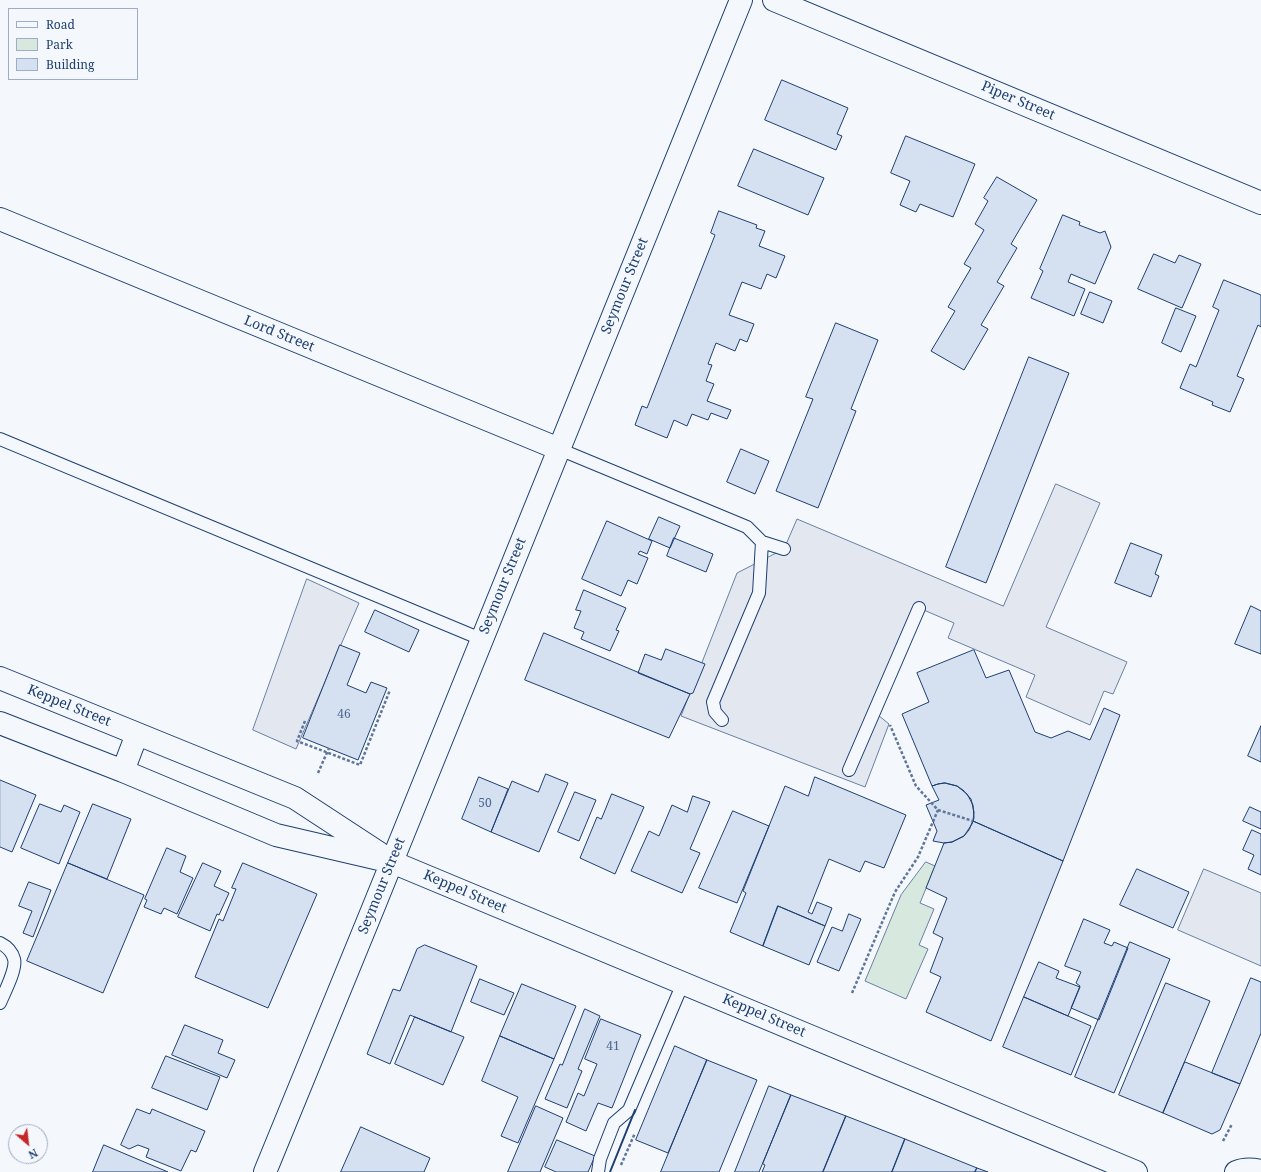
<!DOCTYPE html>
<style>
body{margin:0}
#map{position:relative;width:1261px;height:1172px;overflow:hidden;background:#f4f7fb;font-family:"Noto Serif",serif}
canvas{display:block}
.legend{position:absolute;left:8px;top:8px;width:130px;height:72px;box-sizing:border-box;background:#f4f7fb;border:1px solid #9eadc5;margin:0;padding:5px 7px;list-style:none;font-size:12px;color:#1d3f73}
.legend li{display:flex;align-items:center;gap:8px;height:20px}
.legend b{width:20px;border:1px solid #9eadc5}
.north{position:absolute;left:8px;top:1124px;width:40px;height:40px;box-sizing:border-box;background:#f4f7fb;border:1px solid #9eadc5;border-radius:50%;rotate:152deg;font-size:11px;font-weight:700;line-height:16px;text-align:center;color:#1d3f73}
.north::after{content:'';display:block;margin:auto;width:14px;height:18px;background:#c62828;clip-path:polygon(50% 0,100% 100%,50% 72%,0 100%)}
</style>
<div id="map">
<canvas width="1261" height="1172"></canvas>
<ul class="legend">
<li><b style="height:5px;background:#f4f7fb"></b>Road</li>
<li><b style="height:11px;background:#d7e8df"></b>Park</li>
<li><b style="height:11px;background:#d5e0f0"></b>Building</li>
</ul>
<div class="north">N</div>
</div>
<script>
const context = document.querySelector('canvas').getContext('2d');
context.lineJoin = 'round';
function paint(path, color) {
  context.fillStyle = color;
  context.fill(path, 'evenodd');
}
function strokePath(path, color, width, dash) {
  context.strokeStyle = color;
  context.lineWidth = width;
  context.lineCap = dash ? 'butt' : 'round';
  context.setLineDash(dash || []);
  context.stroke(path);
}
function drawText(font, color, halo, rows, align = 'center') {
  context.font = font + ' "Noto Serif",serif';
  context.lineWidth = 3;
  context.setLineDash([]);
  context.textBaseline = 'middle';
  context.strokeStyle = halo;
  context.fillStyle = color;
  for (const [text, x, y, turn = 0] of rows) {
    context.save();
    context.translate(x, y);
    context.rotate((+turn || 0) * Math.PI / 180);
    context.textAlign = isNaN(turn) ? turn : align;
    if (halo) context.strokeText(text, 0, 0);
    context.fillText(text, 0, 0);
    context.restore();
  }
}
const green = new Path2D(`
 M926,862L935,866L920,903L934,909L919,945L928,949L906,999L865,981L901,895Z`);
paint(green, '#d7e8df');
strokePath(green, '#687fa3', 1);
const parking = new Path2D(`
 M1056,484L1100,503L1046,627L1127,662L1113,694L1104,691L1090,725L1026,697L1035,675L948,638L954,623L919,608L873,711L889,724L865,787L681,716L737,573L784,549L797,519L1003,606Z
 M307,579L359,603L296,749L253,730Z
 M1204,869L1261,893V966L1178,930Z`);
paint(parking, '#e3e8f0');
strokePath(parking, '#687fa3', 1);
const building = new Path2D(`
 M782,80L848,108L837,134L842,136L836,150L765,120Z
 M906,136L975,164L953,217L920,204L916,212L900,205L910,181L891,173Z
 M754,149L824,178L808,215L738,186Z
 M997,177L1037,200L1011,244L1017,248L997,282L1004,286L981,325L988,329L964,370L931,351L955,311L948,307L971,268L964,264L984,230L975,224L988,201L984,198Z
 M719,211L757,225L756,228L765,231L759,246L785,256L776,278L767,274L761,289L742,282L729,315L754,324L747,342L740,339L735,351L716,343L708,364L712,365L706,381L714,384L707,401L731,410L727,419L711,413L708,420L692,414L687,426L674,420L667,438L635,425L642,406L647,408L715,235L711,233Z
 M1063,215L1080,222L1079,225L1100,233L1105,231L1111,247L1095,284L1071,274L1068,282L1085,289L1074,316L1031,298L1043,271L1040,269Z
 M1154,254L1175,263L1179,255L1201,264L1182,308L1138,289Z
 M1224,280L1261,295V327L1258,325L1237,376L1244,379L1230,412L1212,405L1213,402L1180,388L1190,364L1196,367L1219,310L1213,307Z
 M1090,292L1112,301L1103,323L1081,314Z
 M1176,308L1196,316L1181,352L1162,343Z
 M836,323L878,340L851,409L856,411L818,508L776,491L813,399L806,397Z
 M1029,357L1069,373L986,583L946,567Z
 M741,449L769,461L755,494L727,482Z
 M659,517L680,526L670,548L649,539Z
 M607,521L652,541L647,554L640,551L638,554L648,558L637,584L628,580L621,596L582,579Z
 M674,538L713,554L706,572L667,556Z
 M1131,543L1162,555L1155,574L1159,576L1151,597L1115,583Z
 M584,590L626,608L616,630L619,631L610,651L581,639L584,632L574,628L581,611L576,610Z
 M1251,606L1261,611V654L1235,644Z
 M375,610L419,630L409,652L365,632Z
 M544,633L690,694L669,738L525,680Z
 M340,645L360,653L347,685L366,693L371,682L387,688L358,760L303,738Z
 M666,649L705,664L693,693L690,694L638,673L645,654L661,660Z
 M974,650L986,678L1009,670L1035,732L1051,738L1068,731L1090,740L1104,708L1120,715L1063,861L973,821L974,812L971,799L963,790L957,786L945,783L938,784L932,786L902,714L929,702L917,673Z
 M1261,726V762L1248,756Z
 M546,774L568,783L539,852L491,832L512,781L538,792Z
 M479,777L508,789L491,832L462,819Z
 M815,777L906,815L884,868L865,861L860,872L829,859L808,912L812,914L817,902L832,908L825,926L778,906L763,946L730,932L746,893L743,891L785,786L808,796Z
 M0,780L36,795L12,852L0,847Z
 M945,783L957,786L967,794L973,805L974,818L972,824L964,836L952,842L944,843L933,841L937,831L926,805L939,800L932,786L938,784Z
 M575,792L596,800L579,841L558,832Z
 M612,794L644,807L615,874L580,858L597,817L601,819Z
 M693,796L710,802L690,849L700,853L682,893L631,871L649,831L659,836L672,805L687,812Z
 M40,804L61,812L64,805L80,812L59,864L21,848Z
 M93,804L131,819L107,879L68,863Z
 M1250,807L1261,812V829L1243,821Z
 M733,811L769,826L737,903L699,888Z
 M973,821L1063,861L991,1041L926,1012L941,977L930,972L943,938L933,933L947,898L926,888L944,843L952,842L964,836L969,830Z
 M1252,830L1261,834V875L1248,869L1254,855L1243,850Z
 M167,848L186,856L180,872L193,878L177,914L164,908L161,914L144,907L147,900L145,899Z
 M68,863L144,895L103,993L27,961Z
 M203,863L221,871L214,886L229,893L219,915L217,914L210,931L178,917Z
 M243,863L317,894L268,1008L195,977L219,919L223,921L236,889L232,888Z
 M1137,869L1189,892L1173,928L1120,905Z
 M29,882L51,890L33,937L23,933L32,911L19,906Z
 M778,906L825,926L809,965L763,946Z
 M849,914L861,919L839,971L817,962L832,927L842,931Z
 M1084,919L1110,930L1104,943L1112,946L1114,942L1128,948L1099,1020L1071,1008L1080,986L1076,983L1081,972L1065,966Z
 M1130,942L1170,959L1114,1093L1075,1077Z
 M425,945L477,966L451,1032L410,1015L390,1064L367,1054L393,989L400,991L417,949Z
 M1039,962L1059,971L1056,978L1080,987L1068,1016L1024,997Z
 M1251,978L1261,982V1033L1240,1084L1212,1073Z
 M480,979L514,993L504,1015L471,1002Z
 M1166,983L1210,1001L1163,1113L1119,1095Z
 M522,984L576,1006L554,1059L500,1036Z
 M1024,997L1091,1026L1071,1075L1003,1047Z
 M585,1009L600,1016L578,1069L582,1071L567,1108L545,1099L560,1064L562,1065Z
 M415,1017L464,1037L443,1085L395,1064Z
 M601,1019L641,1035L612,1108L598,1103L586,1131L566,1122L578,1093L584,1096L597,1064L585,1059Z
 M185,1025L223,1040L218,1053L235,1060L227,1078L172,1055Z
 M500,1036L554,1059L518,1143L501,1136L518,1097L482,1081Z
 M675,1046L707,1060L668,1153L636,1140Z
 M166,1056L220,1077L207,1110L152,1088Z
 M707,1060L757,1080L719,1172H661Z
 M1185,1062L1240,1084L1220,1130L1212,1134L1163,1113Z
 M769,1086L791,1095L759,1172H735Z
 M791,1095L846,1116L823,1172H762L765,1165L763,1164Z
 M536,1106L563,1118L540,1172H508Z
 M137,1109L150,1114L152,1109L205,1131L196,1152L191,1150L181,1171L146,1157L149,1149L138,1145L129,1149L121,1145Z
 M846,1116L905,1139L892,1172H823Z
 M361,1127L430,1158L424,1172H341Z
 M905,1139L977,1168L975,1172H892Z
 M557,1140L595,1156L588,1172H556L545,1167Z
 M104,1145L168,1172H93Z
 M977,1168L988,1172H975Z`);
paint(building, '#d5e0f0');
strokePath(building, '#1d3f73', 1);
const lane = new Path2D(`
 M0,439L481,639
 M559,449L747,527L762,542L784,549
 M722,720L715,712L713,702L759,593L762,542
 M849,770L919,608
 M0,943C6,946 12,951 14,959C17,969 4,993 0,1003
 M598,1172L600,1159L614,1123L629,1110L683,983`);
const street = new Path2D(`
 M774,0L1261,203
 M0,219L559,449
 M0,678L295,798L379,853
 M0,723L123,771L276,835L392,862L1136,1172
 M123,771L137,734
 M265,1172L374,906L741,0`);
const primary = new Path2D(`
 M1236,1172C1243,1169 1253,1169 1261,1171`);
strokePath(lane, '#1d3f73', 14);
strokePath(street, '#1d3f73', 24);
strokePath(primary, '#1d3f73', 24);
strokePath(new Path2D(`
 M305,721L297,741L360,765L390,690
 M318,773L329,748
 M938,810L973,821
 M852,993L895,892L918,857L938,810L916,786L890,725
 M1223,1141L1232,1124
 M621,1165L635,1133`), '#5e769c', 2.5, [3, 2]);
strokePath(lane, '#f4f7fb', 12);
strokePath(street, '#f4f7fb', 22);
strokePath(primary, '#f4f7fb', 22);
strokePath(new Path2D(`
 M610,1172L635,1110`), '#1d3f73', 2);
drawText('12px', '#4b6792', null, [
 ["46",344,715],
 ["50",485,804],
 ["41",613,1047]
]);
drawText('14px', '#1d3f73', '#f4f7fb', [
 ["Piper Street",1018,101,23],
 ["Seymour Street",625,286,-68],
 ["Lord Street",279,334,22],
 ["Seymour Street",503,586,-68],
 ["Keppel Street",69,706,22],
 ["Seymour Street",382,886,-68],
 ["Keppel Street",465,892,23],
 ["Keppel Street",764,1016,23]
]);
</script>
